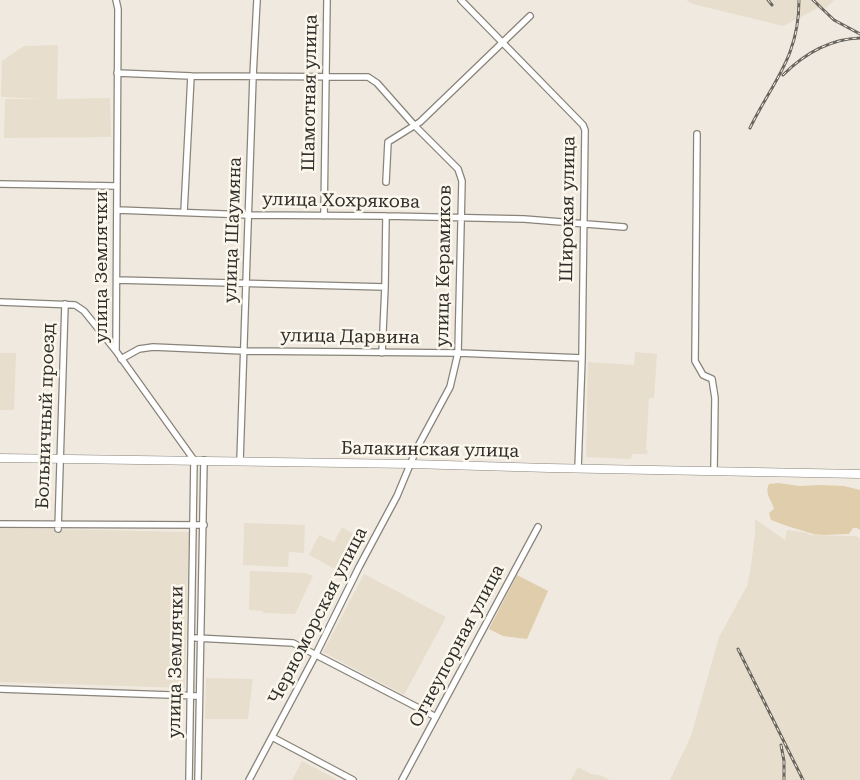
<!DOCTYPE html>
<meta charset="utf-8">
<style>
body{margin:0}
canvas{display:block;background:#efe9df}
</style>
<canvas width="860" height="780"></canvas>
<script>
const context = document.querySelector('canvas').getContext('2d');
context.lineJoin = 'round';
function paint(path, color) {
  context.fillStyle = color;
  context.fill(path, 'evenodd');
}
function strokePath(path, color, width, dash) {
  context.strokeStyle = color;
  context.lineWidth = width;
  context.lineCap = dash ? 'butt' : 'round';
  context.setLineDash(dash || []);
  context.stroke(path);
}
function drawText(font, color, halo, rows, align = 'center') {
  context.font = font + ' "Roboto Serif",serif';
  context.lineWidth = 5;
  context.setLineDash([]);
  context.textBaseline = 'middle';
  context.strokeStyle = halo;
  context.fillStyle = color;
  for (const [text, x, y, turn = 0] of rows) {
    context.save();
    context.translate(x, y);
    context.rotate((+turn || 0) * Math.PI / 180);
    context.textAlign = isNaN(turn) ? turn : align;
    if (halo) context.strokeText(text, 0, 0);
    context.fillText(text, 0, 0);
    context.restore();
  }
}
paint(new Path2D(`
 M666,0H834L826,8L822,6L783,26L693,4L686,0Z
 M58,45L57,99L110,98L111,137L4,138L5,99H44L1,97L2,61L24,46Z
 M635,352L657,354L654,398H649L646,450H648L647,454H632L631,459L586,457L588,362L634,365Z
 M0,353H16L14,410H0Z
 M755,519L785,540L787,530L808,533L809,535L856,536L860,539V780H670L691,736L719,637L747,586L750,572L755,535Z
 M244,523L305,525L304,553L289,552L288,567L243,565Z
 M342,527L363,540L344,574L309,555L319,535L334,542Z
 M0,528L189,532L185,688L0,682Z
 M250,571L305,573L313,576L295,614L263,613V611L249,610Z
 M364,574L446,617L404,695L323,652Z
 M206,678L253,679L248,719H205Z
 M302,761L338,780H292Z
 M578,767L591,774L600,775L610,780H571Z`), '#e8decd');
paint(new Path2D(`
 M778,483L799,486L821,485L844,486L860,490V530L857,528H853L849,534H845C835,534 822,536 813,534C798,529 786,526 771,520L769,513L774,509C772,501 764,493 769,484Z
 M517,575L548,591L527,639L503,636L489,629Z`), '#e0cdab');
const street = new Path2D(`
 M116,0L118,9L116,351L194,460L189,780
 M461,0L583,125L585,130L582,358L578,469
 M117,73L191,76L368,77L377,83L415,126L458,169L462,181L458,353L450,387L417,448L397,496L359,567L316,654L249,780
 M697,134L695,361L703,375L712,379L715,398L714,470
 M386,182L388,142L420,122L530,16
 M0,184L117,186
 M117,210L249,215L386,216L524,219L624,227
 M184,212L191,76
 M324,216L327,0
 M117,280L385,287
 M0,302L75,305L84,311L116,351
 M382,353L385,287L386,216
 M121,359L139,349L153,347L244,351L458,353L582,358
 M240,461L253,76L257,0
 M0,524L204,525
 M58,529L65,304
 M196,638L293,643L436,717
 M0,689L199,696
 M272,737L353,780
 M198,780L204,460
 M402,780L538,527`);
const secondary = new Path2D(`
 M0,458L411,464L549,468L860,474`);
strokePath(street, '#89847a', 8);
strokePath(secondary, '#89847a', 9);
strokePath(street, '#fff', 5.5);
strokePath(secondary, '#fff', 8);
const rail = new Path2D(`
 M768,0L772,5
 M813,0L834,20L860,34
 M783,75C804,54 830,39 860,38
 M750,128C773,81 799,57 799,0
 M738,649L803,780
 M781,745L784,761V780`);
strokePath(rail, '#696660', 3);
strokePath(rail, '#fcf7ec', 1, [4]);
drawText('18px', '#302e2a', '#fcf7ec', [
 ["Шамотная улица",310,93,-89],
 ["улица Хохрякова",341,201,1],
 ["Широкая улица",568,209,-89],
 ["улица Шаумяна",233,230,-88],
 ["улица Керамиков",444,266,-89],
 ["улица Землячки",102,267,-90],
 ["улица Дарвина",350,337,1],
 ["Больничный проезд",46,416,-88],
 ["Балакинская улица",430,450,1],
 ["Черноморская улица",318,616,-63],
 ["Огнеупорная улица",457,646,-62],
 ["улица Землячки",176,662,-89]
]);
</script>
